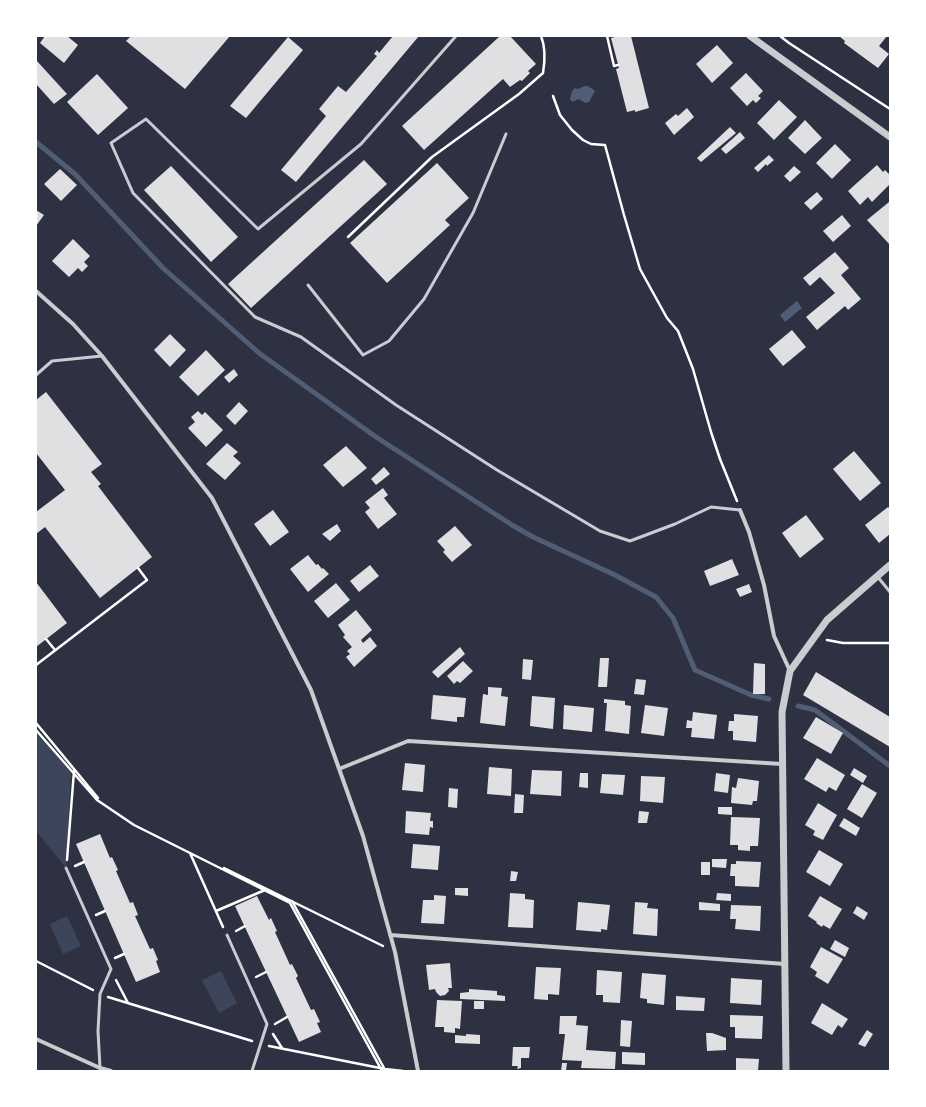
<!DOCTYPE html>
<style>
body{margin:0}
#map{position:relative;width:926px;height:1107px;overflow:hidden;background:#2d3142;font-family:Mulish,sans-serif}
canvas{display:block}
.frame{position:absolute;inset:0;border:37px solid #fff;pointer-events:none}
</style>
<div id="map">
<canvas width="926" height="1107"></canvas>
<div class="frame"></div>
</div>
<script>
const context = document.querySelector('canvas').getContext('2d');
context.lineJoin = 'round';
function paint(path, color) {
  context.fillStyle = color;
  context.fill(path, 'evenodd');
}
function strokePath(path, color, width, dash) {
  context.strokeStyle = color;
  context.lineWidth = width;
  context.lineCap = dash ? 'butt' : 'round';
  context.setLineDash(dash || []);
  context.stroke(path);
}
paint(new Path2D(`
 M36,731L71,772L66,868L36,831Z
 M67,916L81,946L63,954L50,924Z
 M221,971L237,1003L219,1013L202,980Z`), '#3c4559');
paint(new Path2D(`
 M585,86H588L595,91L589,102L585,103L579,99L572,102L570,99L572,91L575,88L578,89Z
 M797,301L802,308L785,322L780,315Z`), '#4f5d75');
strokePath(new Path2D(`
 M36,142L75,174L163,268L259,353L376,437L512,525L533,537L615,575L656,597L673,618L695,670L751,695L769,699
 M798,706L815,710L890,766`), '#4f5d75', 5);
paint(new Path2D(`
 M45,36H67L78,45L64,63L40,43Z
 M131,36H230L185,89L126,41Z
 M393,36H419L296,182L281,170L326,116L319,109L338,86L346,92L377,56L374,54L377,50L379,53Z
 M500,36H510L536,64L528,71L530,73L522,81L520,80L510,87L503,79L424,150L402,126Z
 M619,36H631L649,108L635,112V110L627,112L616,69L619,68L611,38Z
 M839,36H887L879,46L889,54L878,68L844,43L845,41Z
 M288,37L303,50L246,118L230,106Z
 M717,45L733,63L712,83L696,64Z
 M36,60L67,94L54,104L36,84Z
 M746,73L763,91L758,96L761,98L756,103L753,100L747,106L730,88Z
 M97,74L128,108L98,135L67,102Z
 M779,100L797,117L774,140L757,123Z
 M687,108L694,117L674,135L665,123L676,114L678,116Z
 M805,120L822,138L805,154L788,138Z
 M730,127L736,133L701,162L697,158Z
 M740,132L745,138L726,154L721,149Z
 M835,144L851,160L832,179L816,163Z
 M769,155L774,160L767,166L766,164L758,172L754,168Z
 M364,160L387,184L251,308L228,284Z
 M437,163L469,198L445,220L450,225L387,283L350,243Z
 M877,165L883,172L885,170L890,175V184L872,202L868,197L860,205L848,191Z
 M171,166L238,237L211,262L144,190Z
 M794,166L801,172L790,182L784,176Z
 M60,169L77,185L61,201L44,184Z
 M817,192L823,199L811,210L804,203Z
 M889,202L890,204V245L867,220Z
 M36,210L44,215L36,226Z
 M842,215L851,226L833,242L823,231Z
 M73,239L90,256L84,262L88,266L82,272L78,268L69,277L52,261Z
 M835,252L849,268L841,275L861,299L848,310L845,306L817,330L806,317L835,293L820,277L810,286L803,278Z
 M792,330L806,347L783,366L769,349Z
 M170,334L186,350L170,367L154,350Z
 M206,350L225,370L198,396L179,377Z
 M234,369L238,375L229,383L224,377Z
 M46,392L102,464L91,472L101,484L98,486L152,557L100,598L45,527L36,534V512L65,490L36,453V400Z
 M239,402L248,411L235,425L226,416Z
 M198,411L202,415L205,412L223,430L206,447L188,428L195,422L191,417Z
 M227,443L238,452L233,456L241,463L225,480L206,464Z
 M346,446L367,468L343,487L323,465Z
 M854,451L881,483L860,501L833,469Z
 M384,467L390,474L376,485L371,479Z
 M383,488L388,495L384,498L397,514L378,529L365,512L370,508L365,502Z
 M888,507L890,509V534L879,543L865,525Z
 M273,510L289,532L270,546L254,524Z
 M806,515L824,539L800,558L782,533Z
 M337,524L341,531L330,541L322,534Z
 M455,526L472,545L452,562L443,552L445,550L437,541Z
 M308,555L316,565L318,564L322,569L323,568L329,574L308,592L290,569Z
 M732,559L739,575L710,586L704,571Z
 M370,565L379,576L359,592L350,581Z
 M36,582L67,623L36,647Z
 M336,583L350,600L328,618L314,601Z
 M749,584L752,592L740,597L736,589Z
 M356,610L372,630L361,640L363,643L370,637L377,646L354,667L346,657L350,654L347,651L352,647L343,637L345,635L338,625Z
 M460,647L465,654L438,678L432,672Z
 M600,658H609L607,687H598Z
 M523,659L533,660L531,680L522,679Z
 M463,661L473,671L460,683L457,681L454,684L447,676Z
 M754,663L765,664V694H753Z
 M816,672L890,717V747L803,695Z
 M636,679L646,680L644,695L634,694Z
 M488,687L502,688L501,696L508,697L505,726L480,723L483,694L488,695Z
 M433,695L466,698L464,717H457V722L431,719Z
 M532,696L555,698L553,729L530,726Z
 M604,699L625,701V705L631,706L629,734L605,731L607,703H604Z
 M564,705L594,708L592,732L563,729Z
 M645,705L668,708L664,736L641,733Z
 M693,712L717,715L714,739L691,737L692,728H686L687,720L692,721Z
 M734,714L758,716L756,742L733,740V731H728L729,721H734Z
 M816,717L843,733L831,754L803,738Z
 M817,758L845,775L836,791L829,787L826,792L804,779Z
 M405,763L425,765L423,792L402,790Z
 M489,767L512,769L511,796L487,794Z
 M854,768L867,776L863,783L850,775Z
 M532,770L562,771L561,796L530,794Z
 M580,773H588V788L579,787Z
 M716,773L730,775L728,793L714,791Z
 M602,774L625,775L623,795L600,793Z
 M641,776L665,777L663,803L640,801Z
 M738,778L759,781L757,801H753L752,805L731,803L732,787L736,788Z
 M862,784L877,793L862,818L847,809Z
 M449,788L458,789L457,808L448,807Z
 M515,794L524,795L523,813H514Z
 M818,803L837,815L823,840L813,835L815,831L805,825Z
 M718,807H732V815L718,814Z
 M406,811L431,813L430,821H433V828L430,827L429,835L405,833Z
 M639,811L649,812L647,823H638Z
 M731,817L760,818L758,846H750V851L738,850V845H730Z
 M844,818L860,828L856,836L839,826Z
 M100,834L110,858L112,857L118,870L116,871L130,903L133,902L138,915L135,916L150,949L153,948L158,960L156,961L160,972L136,982L76,844Z
 M413,844L440,846L438,870L411,868Z
 M819,850L843,864L830,886L806,872Z
 M712,859H727L726,868L712,867Z
 M736,861L761,862L759,887L735,886V876H730L731,864H736Z
 M701,862H710V875H701Z
 M511,871L518,872L516,881H510Z
 M455,888H468V896L455,895Z
 M510,893L525,894V899L534,900L533,928L508,927Z
 M717,893L731,894V901L716,900Z
 M434,895L446,896L444,924L421,923L423,900H434Z
 M257,896L269,920L271,918L277,931L275,932L290,965L292,964L298,976L296,978L311,1010L314,1009L320,1022L317,1023L321,1032L299,1042L235,906Z
 M820,896L842,909L830,929L823,925L822,927L816,923L817,922L808,916Z
 M578,902L610,905L607,930L601,929V932L576,930Z
 M635,902L648,903L647,908L658,909L657,936L633,934Z
 M699,902L720,904V911L699,910Z
 M731,905L761,906L760,931L735,929L736,919H730Z
 M857,906L868,913L864,920L853,913Z
 M835,940L849,948L845,957L830,949Z
 M821,947L843,959L828,984L815,976L817,972L810,967Z
 M450,963L452,988H448L449,991L445,995L440,996L436,992L435,989L429,990L426,965Z
 M536,967L561,968L559,995L548,994V1000L534,999Z
 M597,970L622,972L620,1003L603,1002V995H596Z
 M642,973L666,975L664,1005L647,1003V999L640,998Z
 M731,978L762,980L761,1005L730,1003Z
 M469,989L497,991V995L505,996V1001L460,999V993L469,992Z
 M676,996L705,998L704,1011L676,1010Z
 M437,1000L462,1001L460,1029L455,1028V1033L444,1032V1027H435Z
 M474,1001H484V1009H474Z
 M822,1003L848,1019L842,1028L838,1025L832,1035L811,1023Z
 M730,1015L763,1016L762,1039L735,1038V1027H730Z
 M560,1016H577L576,1025L588,1026L586,1050L616,1052L615,1069L581,1068L582,1061L562,1060L565,1034H559Z
 M621,1020L632,1021L630,1047L620,1046Z
 M867,1030L873,1034L865,1047L858,1044Z
 M706,1033H712L726,1038V1050L707,1051Z
 M466,1034L480,1035V1044L455,1043V1035L466,1036Z
 M513,1047H530L529,1058H521V1068L517,1069L518,1066H512Z
 M622,1052L645,1053V1065L622,1064Z
 M736,1058L759,1059L758,1071H736Z
 M562,1063H567L566,1071H561Z`), '#e0e0e3');
strokePath(new Path2D(`
 M607,36L614,66L618,65
 M780,36L789,43L890,109
 M553,96L560,115L572,130L583,140L591,144L605,145L624,215L640,269L667,318L678,331L693,369L711,432L720,459L737,501
 M348,237L432,157L519,94L543,73C545,61 546,48 541,36
 M46,639L55,650
 M827,640L843,643H890
 M36,665L147,580L138,568
 M36,723L98,798
 M36,730L97,800L134,825L290,903L382,1071
 M190,853L223,927
 M67,860L74,771
 M75,866L84,862
 M224,868L383,946
 M292,901L384,1068
 M216,911L265,890
 M96,915L105,911
 M236,931L245,926
 M115,958L124,954
 M36,961L93,990
 M256,977L266,972
 M116,980L128,1003
 M108,997L252,1041
 M275,1024L287,1017
 M273,1034L282,1048
 M269,1046L385,1069L403,1071`), '#fff', 2.5);
strokePath(new Path2D(`
 M456,36L361,144L258,229L146,119L111,143L133,193L255,317L301,337L396,405L497,470L600,531L630,541L675,524L711,507L740,510
 M308,285L363,355L389,341L424,299L473,213L506,134
 M36,375L52,361L102,356
 M877,576L890,592
 M66,868L111,969L100,994L98,1031L100,1068
 M227,935L267,1024L252,1071`), '#caccd0', 3);
strokePath(new Path2D(`
 M36,291L73,324L102,356L212,498L311,690L363,836L395,952L418,1071
 M740,510L749,532L764,585L774,636L790,671
 M339,769L408,741L782,764
 M390,935L785,964
 M36,1039L100,1068L111,1071`), '#caccd0', 4);
strokePath(new Path2D(`
 M750,36L890,137
 M786,1071L782,712L790,671L827,620L890,565`), '#caccd0', 7);
</script>
